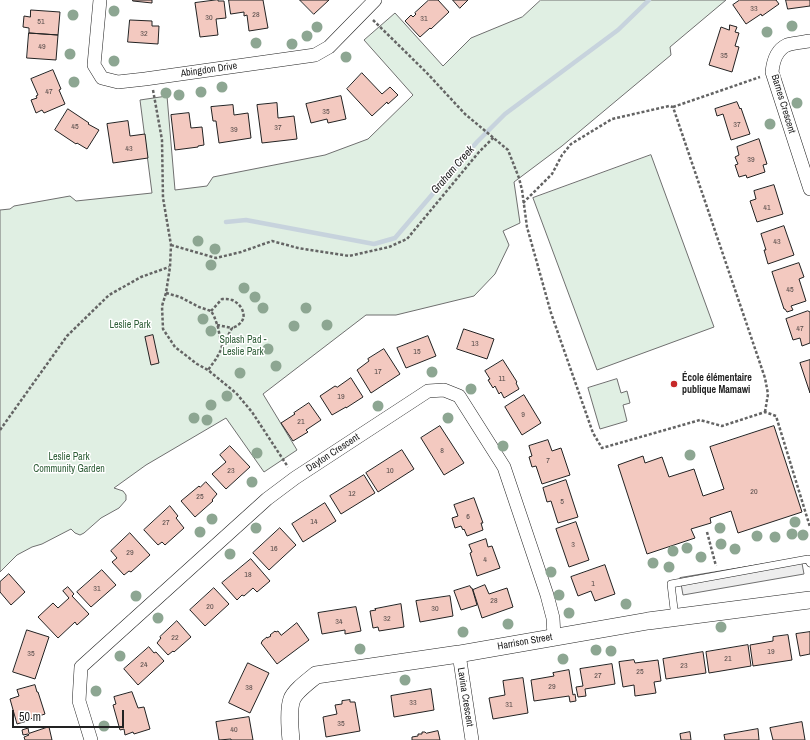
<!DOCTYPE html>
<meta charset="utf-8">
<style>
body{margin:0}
#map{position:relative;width:810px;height:740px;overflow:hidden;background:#fff;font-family:"Archivo Narrow",sans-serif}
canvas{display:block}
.scale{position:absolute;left:12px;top:710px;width:112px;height:18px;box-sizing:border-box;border:2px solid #222;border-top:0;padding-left:5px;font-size:12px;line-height:14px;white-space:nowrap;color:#222;-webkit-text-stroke:3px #fff;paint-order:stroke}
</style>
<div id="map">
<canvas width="810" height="740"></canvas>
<div class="scale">50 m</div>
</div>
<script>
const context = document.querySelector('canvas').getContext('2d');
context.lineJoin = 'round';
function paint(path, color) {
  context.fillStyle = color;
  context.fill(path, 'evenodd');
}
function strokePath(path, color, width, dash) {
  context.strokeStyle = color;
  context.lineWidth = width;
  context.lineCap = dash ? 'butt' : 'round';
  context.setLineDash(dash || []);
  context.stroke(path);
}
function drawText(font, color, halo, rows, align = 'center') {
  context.font = font + ' "Archivo Narrow",sans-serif';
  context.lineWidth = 3;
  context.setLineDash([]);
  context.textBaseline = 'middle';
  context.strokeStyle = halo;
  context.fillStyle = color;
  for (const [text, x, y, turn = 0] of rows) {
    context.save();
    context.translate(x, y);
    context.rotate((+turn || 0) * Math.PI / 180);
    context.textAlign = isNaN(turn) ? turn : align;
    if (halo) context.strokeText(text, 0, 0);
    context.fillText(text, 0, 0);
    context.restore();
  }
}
const green = new Path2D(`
 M541,0H726L670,47L671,55L562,146L514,182L520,223L503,231L509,245L495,274L474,296L396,315H366L263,394L297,450L264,472L226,418L146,465L114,488L123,491L126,495V500L119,508L101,518L84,533L80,535L75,533L71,529L42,544L32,547L17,555L0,572V210L10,209L14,206L70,196L76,201L152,193L140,100L167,96L175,190L207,186L213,177L325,155L368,139L413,95L364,40L395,13L443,66L471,38L522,17Z
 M651,155L714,327L597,370L533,198Z
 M617,379L621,393L627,391L630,403L623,405L627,421L600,429L588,388Z`);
paint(green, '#e0efe3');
strokePath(green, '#6f6f6f', 1);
const parking = new Path2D(`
 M801,558L804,574L683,595L680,578Z`);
paint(parking, '#ededed');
strokePath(parking, '#6f6f6f', 1);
strokePath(new Path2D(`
 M226,222L246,220L374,244L395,238L477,142L505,114L618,30L649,0`), '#c7d3dd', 4.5);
const building = new Path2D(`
 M133,0H152V3L133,1Z
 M218,0V1H224L226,18L216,19L218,35L200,37L195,3Z
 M229,0H263L268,28L249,31L247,15L244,16V12L231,14Z
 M300,0H329L314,14Z
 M429,0H438L449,12L431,29L430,28L420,37L405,21L411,15L413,17L416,14L415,13Z
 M453,0H468L460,8Z
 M740,0H776L779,4L762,16L761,14L746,24L733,5Z
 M786,0H810V6L788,9Z
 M31,10L60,12L58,35L29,33V28L23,27L24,16L30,17Z
 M130,20L152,21V26H159L158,44L128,42Z
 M730,25L737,27L735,32L739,33L735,46L739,47L732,72L709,65L721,27L729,30Z
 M29,33L58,35L56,60L27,58Z
 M53,70L61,89L59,90L65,104L44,113L42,110L36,113L31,100L37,98L36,96L38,95L31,79Z
 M362,73L382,94L390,87L398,95L388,104L387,102L372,116L347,89Z
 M341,96L346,119L328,123L327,119L311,123L306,104Z
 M737,102L740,109L741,108L750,134L731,140L723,114L717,116L715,109Z
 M277,103L278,118L294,116L297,139L262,143L257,105Z
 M233,105L234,115L248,113L251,138L219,143L216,121H213L211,107Z
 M68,109L89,123L88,124L99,130L87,149L77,143L76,144L55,130Z
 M189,113L191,128L202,127L204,145L198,146V147L175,150L171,115Z
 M128,121L130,136L145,134L148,158L113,163L107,124Z
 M759,139L767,164L763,165L765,172L747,178L746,175L739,177L735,165L738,164L735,157L739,155L737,147Z
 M774,185L783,214L757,222L750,201L756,199L754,191Z
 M784,226L794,255L768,264L764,250H766L761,234Z
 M799,263L804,277L799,279L806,301L791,306L793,310L787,312L785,309H784L772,272Z
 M808,311L810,312V343L802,346L800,338L793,340L786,319Z
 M464,329L494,339L487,359L457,349Z
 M153,335L159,363L151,365L145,337Z
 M428,336L436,356L406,368L397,348Z
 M384,349L400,374L371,393L357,370L369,361L368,359Z
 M503,360L517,382L516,383L519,389L504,398L501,392L499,394L495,386L493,388L488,380L490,379L485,371Z
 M810,360V393L800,363Z
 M351,378L363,397L346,408V407L332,415L320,396L335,386L337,387Z
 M524,395L541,423L522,435L505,407Z
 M309,403L321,420L306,430L308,432L293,441L281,423L295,414L294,413Z
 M440,426L464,463L444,475L421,438Z
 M774,426L802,512L738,533L731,511L710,518L711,523L691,529L695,538L647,554L618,465L643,456L645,463L662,457L669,477L694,469L703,496L724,489L710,447Z
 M548,440L552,451L561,448L570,475L542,484L536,466L532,467L529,457L532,456L529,446Z
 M230,446L250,467L226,489L212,474L226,462L220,455Z
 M402,450L414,469L378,492L366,473Z
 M364,475L375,493L341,514L330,496Z
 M566,480L578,517L558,523L551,501L547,502L543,488Z
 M206,482L217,494L212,500L213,501L195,517L181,501L199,486L200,487Z
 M474,498L483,523H481L483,530L467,536L464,529L463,530L461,526L455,528L452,518L458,516L454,505Z
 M325,503L336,521L303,542L292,524Z
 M170,506L178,516L176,518L184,528L165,545L162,542L158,545L144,530Z
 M576,522L589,560L569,567L556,529Z
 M280,528L296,545L269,570L253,553Z
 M130,533L150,555L131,572L129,571L124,575L112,562L117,558L111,551Z
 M486,539L488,547L492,546L500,568L477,576L470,553L472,552L469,545Z
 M251,559L270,581L257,592L253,588L244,596L242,595L237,600L222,583Z
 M605,565L615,594L595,601L591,591L578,596L571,577Z
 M102,570L116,585L91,607L77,592Z
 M9,574L25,592L11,605L0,592V582Z
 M485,585L489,594L507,588L513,607L482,618L473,590Z
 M470,586L471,588H472L477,605L461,610L454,591Z
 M68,587L74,594L72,596L89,614L77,625L75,622L58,638L38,617L53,603L58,608L69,598L63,591Z
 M214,588L229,604L205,626L190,610Z
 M450,596L453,616L420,622L416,601Z
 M401,604L404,627L379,631L378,627L373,628L370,611L376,610L375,609Z
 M356,607L361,631L345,634V630L322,634L318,613Z
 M177,621L191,637L174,652L173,651L168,655L157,643L161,638L160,637Z
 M297,623L309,640L277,664L261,643L262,642V641L267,637V638L271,636L270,635L275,631L276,632L278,631L281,635Z
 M27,630L49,637L35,679L13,672Z
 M810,632V654L800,656L796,634Z
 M788,635L792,660L753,666L750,645L773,641V637Z
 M748,645L751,666L709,673L706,652Z
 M149,647L154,653L156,652L164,661L138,685L124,669Z
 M703,652L706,673L666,679L663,659Z
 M634,660L635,663L658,660L661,681L654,682L656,693L635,696L634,685L623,687L619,662Z
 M248,663L269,673L250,713L229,703Z
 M612,664L615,684L585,689L586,696L578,697L576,687L583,686L580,669Z
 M569,670L573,695L575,694L576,701L570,702L569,696L534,701L531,680L554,676L553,673Z
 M523,678L528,713L493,719L489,698L505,695L503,681Z
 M35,685L37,692H38L45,714L27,720V721L17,724L10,699L19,696L17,690Z
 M431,689L434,710L394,717L391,696Z
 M132,692L138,708L144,707L150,729L134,734L133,732L125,735L124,729L120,730L113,705L116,704L114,697Z
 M350,700V702H355L360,731L326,737L323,717L337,714L335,705L342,704V701Z
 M249,717L253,740H231V739L219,740L216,722Z
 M802,722L805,740H773L770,728Z
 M49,727L52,740H25L24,737L29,735L28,734L23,735L22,730L28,728L29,733Z
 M758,729L759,740H725L724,735Z
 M438,731L440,740H412V737L418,736V734H422V732H425L426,733Z
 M690,732L691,740H681L680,734Z`);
paint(building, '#f3c9c0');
strokePath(building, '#222', 1);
const service = new Path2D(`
 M674,617V609L671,584L808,559L810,563`);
const minor = new Path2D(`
 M100,0L94,65L102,78L118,82L145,79L315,55L329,47L375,0
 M810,41C804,42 793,43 787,45C776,50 773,62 772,72L810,189
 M459,654L472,740
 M91,740L79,701L81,667L267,499L295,478L428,391L444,390L459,396L504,467L547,595L553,618L554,637`);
const tertiary = new Path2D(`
 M291,740C290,730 288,709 292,699C295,691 309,681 316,675L459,654L648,621L810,600`);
strokePath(service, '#222', 8);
strokePath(minor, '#222', 14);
strokePath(tertiary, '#222', 18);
strokePath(new Path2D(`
 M373,20L426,72L465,114L508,150L519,178L522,190L527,227L551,313L593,433L602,448L700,420L722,426L765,412L776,416L810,527
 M153,90L162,140L163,198L171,245L170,267L166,293L162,306L163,329L175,347L197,364L208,370L236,393L252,412L288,467
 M673,107L760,77
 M523,203L552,174L562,155L571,144L612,119L669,106L673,107L765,378L768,394L765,412
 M171,245L216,258L241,252L272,241L298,248L349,256L389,247L407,239L479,152L494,137
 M166,293L180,297L199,307L211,311L214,316L218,327L222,348L216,359L208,370
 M211,311L222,299C226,299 229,299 232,300C242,304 249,318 238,325C238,326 232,328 232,328
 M217,325L232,328L222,347
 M0,430L67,336L109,295L141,277L169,267
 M707,532L716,566`), '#646464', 2.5, [3, 2]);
strokePath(service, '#fff', 7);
strokePath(minor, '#fff', 13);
strokePath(tertiary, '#fff', 17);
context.fillStyle = '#8da692';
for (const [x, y] of [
 [114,11],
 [73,15],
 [792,26],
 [317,27],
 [767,32],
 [307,36],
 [256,43],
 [292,44],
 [70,54],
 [346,57],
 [114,61],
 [74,82],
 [222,87],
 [201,92],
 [166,93],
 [179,95],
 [797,103],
 [770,124],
 [198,241],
 [215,249],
 [211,265],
 [244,288],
 [255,297],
 [263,308],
 [306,308],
 [203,319],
 [327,325],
 [294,326],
 [211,331],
 [268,349],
 [276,366],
 [432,372],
 [240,373],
 [471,389],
 [227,396],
 [211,405],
 [378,406],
 [194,418],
 [448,418],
 [207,420],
 [503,446],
 [257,453],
 [690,455],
 [252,482],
 [212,519],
 [795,522],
 [256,528],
 [720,528],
 [200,532],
 [792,534],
 [803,535],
 [757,536],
 [775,537],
 [721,544],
 [687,548],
 [735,549],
 [673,551],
 [230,554],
 [701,557],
 [653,563],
 [669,567],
 [551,572],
 [559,595],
 [136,596],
 [626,604],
 [569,613],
 [158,618],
 [508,624],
 [721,627],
 [463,632],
 [360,649],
 [596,650],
 [611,651],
 [120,656],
 [563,659],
 [405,680],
 [96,691],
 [104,726]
]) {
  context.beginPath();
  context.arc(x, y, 5.5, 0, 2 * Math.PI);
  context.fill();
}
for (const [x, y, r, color] of [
 [674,384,4,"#c62828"]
]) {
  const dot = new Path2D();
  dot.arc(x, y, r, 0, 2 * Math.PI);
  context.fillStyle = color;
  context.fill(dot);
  strokePath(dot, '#fff', 1.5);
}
drawText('8px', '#564c4a', null, [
 ["33",754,9],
 ["28",256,15],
 ["30",209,18],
 ["31",424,19],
 ["51",41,22],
 ["32",144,34],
 ["49",42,47],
 ["35",724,56],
 ["47",49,92],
 ["35",326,112],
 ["37",737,125],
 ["45",75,127],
 ["37",278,128],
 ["39",234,130],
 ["43",129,149],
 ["39",751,160],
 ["41",767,208],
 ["43",777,242],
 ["45",790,290],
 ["47",800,329],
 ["13",475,344],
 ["15",417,352],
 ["17",378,372],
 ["11",502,379],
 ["19",341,397],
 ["9",523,415],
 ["21",301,422],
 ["8",442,451],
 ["7",548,461],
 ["23",231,471],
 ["10",390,471],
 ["20",754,492],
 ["12",352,494],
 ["25",200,497],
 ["5",562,502],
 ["6",468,517],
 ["14",314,522],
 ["27",166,523],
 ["3",573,545],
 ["16",274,549],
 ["29",130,553],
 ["4",485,560],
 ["18",248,575],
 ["1",593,584],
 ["31",97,589],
 ["28",494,601],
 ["20",210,607],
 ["30",435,609],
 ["32",387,619],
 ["34",339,622],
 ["22",175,638],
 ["19",771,652],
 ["35",31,654],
 ["21",728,659],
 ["24",144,665],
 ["23",684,666],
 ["25",640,672],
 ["27",598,676],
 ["29",552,687],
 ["38",249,688],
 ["33",413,703],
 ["31",509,705],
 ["35",341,724],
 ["40",234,730]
]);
drawText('10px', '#222', '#fff', [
 ["Abingdon Drive",209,70,-8],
 ["Barnes Crescent",783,104,73],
 ["Dayton Crescent",333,453,-33],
 ["Harrison Street",525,642,-10],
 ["Lavina Crescent",465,697,81]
]);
drawText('10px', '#2f5e38', '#fff', [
 ["Leslie Park",130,325],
 ["Splash Pad -",243,340],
 ["Leslie Park",243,352],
 ["Leslie Park",69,457],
 ["Community Garden",69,469]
]);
drawText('bold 10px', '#222', '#fff', [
 ["École élémentaire",682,378],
 ["publique Mamawi",682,390]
], 'left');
drawText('italic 11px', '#222', '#fff', [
 ["Graham Creek",453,170,-49]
]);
</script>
